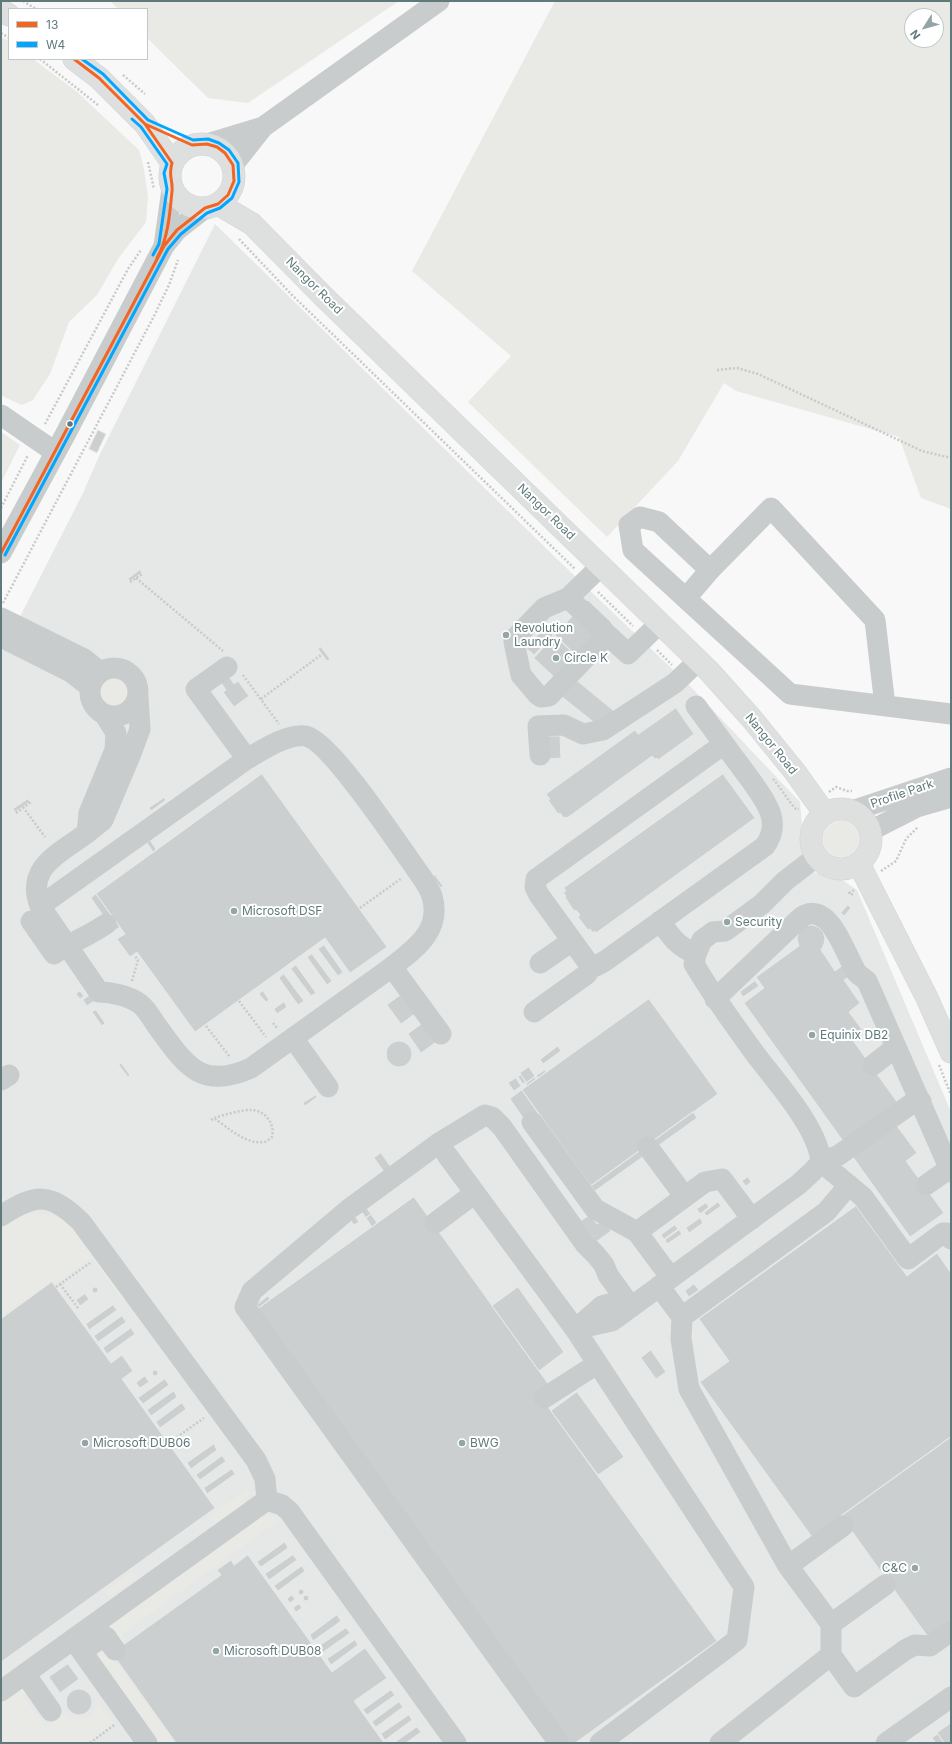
<!DOCTYPE html>
<style>
body{margin:0}
#map{position:relative;width:952px;height:1744px;overflow:hidden;background:#f8f8f8;font-family:Inter,sans-serif}
canvas{display:block}
.frame{position:absolute;inset:0;border:2px solid #60797b;pointer-events:none}
.legend{position:absolute;left:8px;top:8px;width:140px;height:52px;box-sizing:border-box;background:#fff;border:1px solid #bfc9ca;margin:0;padding:5px 7px;list-style:none;font-size:12px;color:#60797b}
.legend li{display:flex;align-items:center;gap:8px;height:20px}
.legend b{width:20px;border:1px solid #bfc9ca}
.north{position:absolute;left:904px;top:8px;width:40px;height:40px;box-sizing:border-box;background:#fff;border:1px solid #bfc9ca;border-radius:50%;rotate:233deg;font-size:11px;font-weight:700;line-height:16px;text-align:center;color:#60797b}
.north::after{content:'';display:block;margin:auto;width:14px;height:18px;background:#95a5a7;clip-path:polygon(50% 0,100% 100%,50% 72%,0 100%)}
</style>
<div id="map">
<canvas width="952" height="1744"></canvas>
<div class="frame"></div>
<ul class="legend">
<li><b style="height:5px;background:#f26522"></b>13</li>
<li><b style="height:5px;background:#00a6ff"></b>W4</li>
</ul>
<div class="north">N</div>
</div>
<script>
const context = document.querySelector('canvas').getContext('2d');
context.lineJoin = 'round';
function paint(path, color) {
  context.fillStyle = color;
  context.fill(path, 'evenodd');
}
function strokePath(path, color, width, dash) {
  context.strokeStyle = color;
  context.lineWidth = width;
  context.lineCap = dash ? 'butt' : 'round';
  context.setLineDash(dash || []);
  context.stroke(path);
}
function drawText(font, color, halo, rows, align = 'center') {
  context.font = font + ' Inter,sans-serif';
  context.lineWidth = 4;
  context.setLineDash([]);
  context.textBaseline = 'middle';
  context.strokeStyle = halo;
  context.fillStyle = color;
  for (const [text, x, y, turn = 0] of rows) {
    context.save();
    context.translate(x, y);
    context.rotate((+turn || 0) * Math.PI / 180);
    context.textAlign = isNaN(turn) ? turn : align;
    if (halo) context.strokeText(text, 0, 0);
    context.fillText(text, 0, 0);
    context.restore();
  }
}
paint(new Path2D(`
 M215,224L557,559L692,688L800,802L803,837L802,855L814,872L826,877H838L857,890L951,1112V1743H1V654L83,493L99,456Z`), '#e6e8e8');
paint(new Path2D(`
 M110,1H399L248,103L208,98L147,38V9H118Z
 M555,1H951V509L921,498L899,437L736,391L724,383L678,461L607,537L468,402L511,356L412,271ZM912,16H936V40H912Z
 M1,37L9,41V59H33L76,91L139,150L144,169L148,197L146,222L118,259L97,295L69,322L50,374L33,400L22,405L2,396L1,392Z
 M1,432L20,445L1,483Z
 M96 692a19 19 0 1 1 38 0a19 19 0 1 1-38 0Z
 M823 839a18 18 0 1 1 36 0a18 18 0 1 1-36 0Z
 M34,1213L54,1216L73,1225L125,1294L123,1302L92,1258L55,1284L52,1281L1,1317V1226L16,1217Z
 M247,1489L250,1493L242,1505L216,1525L210,1516Z
 M279,1515L292,1530L291,1533L281,1519L122,1634L125,1639L117,1644L105,1629L259,1517Z
 M132,1572L137,1578L110,1597L105,1591Z
 M103,1644L175,1743H157L97,1661L94,1648Z
 M21,1688L25,1689L26,1693L23,1696L45,1726L65,1713C79,1727 94,1718 98,1701L114,1724L87,1743H1V1701Z`), '#e9eae5');
const building = new Path2D(`
 M98,430L106,434L97,453L89,449Z
 M140,570L142,573L130,581L128,579Z
 M588,600L612,623L578,657L555,635Z
 M545,628L553,635L534,655L526,648Z
 M555,636L577,657L556,679L534,658Z
 M321,647L330,659L327,661L318,649Z
 M228,675L234,684L238,681L249,696L234,707L223,692L226,690L220,681Z
 M575,679L614,711L601,728L561,696Z
 M676,708L694,734L658,760L657,758L655,759L652,756L567,818L566,817L564,818L560,813L558,814L548,800L550,799L546,794L635,730L638,734Z
 M546,736H560L561,758L547,759Z
 M262,774L387,947L350,973L325,938L195,1032L137,952L130,957L117,939L125,934L96,894Z
 M723,774L755,818L596,933L595,931L593,933L590,929L588,930L578,917L580,915L576,910L574,911L565,897L566,896L563,892L566,891L564,888Z
 M164,798L166,800L151,811L149,808Z
 M28,799L30,802L15,812L13,809Z
 M150,840L156,849L153,852L147,843Z
 M435,875L443,886L441,888L432,876Z
 M96,894L120,927L114,931L91,898Z
 M848,905L851,908L844,916L841,913Z
 M812,925L818,927L823,932L825,938L824,944L821,950L835,971L843,965L851,976L844,980L860,1003L849,1012L863,1031L852,1039L897,1102L843,1141L744,1003L764,988L756,977L799,946L797,939L799,931L805,926Z
 M324,945L343,972L338,976L318,949Z
 M312,954L332,981L327,985L307,957Z
 M296,965L316,993L311,996L291,969Z
 M284,974L304,1001L298,1005L279,978Z
 M755,981L759,986L743,997L740,992Z
 M80,991L84,996L80,999L76,994Z
 M263,991L269,1000L266,1002L259,994Z
 M402,994L416,1013L401,1024L387,1005Z
 M90,995L94,1001L87,1006L83,1000Z
 M649,999L718,1094L591,1186L522,1090Z
 M284,1002L287,1007L277,1014L274,1009Z
 M96,1010L105,1023L102,1026L92,1012Z
 M423,1023L436,1042L421,1053L408,1034Z
 M386 1054a13 13 0 1 1 26 0a13 13 0 1 1-26 0Z
 M558,1046L561,1051L543,1064L540,1060Z
 M121,1063L130,1075L128,1077L119,1065Z
 M529,1067L535,1076L526,1083L520,1073Z
 M545,1070L546,1072L538,1078L536,1076Z
 M521,1075L526,1082L523,1084L518,1077Z
 M535,1077L536,1079L527,1086L526,1084Z
 M516,1078L521,1086L514,1091L508,1083Z
 M522,1090L538,1113L526,1122L510,1099Z
 M316,1095L317,1097L305,1106L303,1103Z
 M693,1112L697,1118L595,1191L591,1186Z
 M897,1126L917,1153L906,1161L944,1213L910,1237L853,1157Z
 M381,1153L391,1167L385,1173L374,1158Z
 M748,1177L751,1182L746,1186L742,1181Z
 M414,1197L549,1385L538,1393L717,1641L575,1743H567L255,1311Z
 M718,1202L721,1206L707,1216L704,1213Z
 M706,1203L709,1207L700,1214L697,1209Z
 M856,1206L907,1276L937,1253L951,1273V1437L812,1537L700,1382L729,1361L699,1319Z
 M366,1207L371,1214L366,1218L361,1211Z
 M371,1214L377,1223L372,1227L366,1218Z
 M590,1215L597,1224L603,1220L611,1231L596,1242L581,1221Z
 M355,1216L359,1222L354,1225L350,1220Z
 M700,1218L703,1223L689,1233L686,1228Z
 M675,1225L678,1229L664,1239L661,1235Z
 M679,1230L682,1234L667,1244L665,1240Z
 M52,1282L111,1363L122,1355L133,1371L122,1379L215,1508L1,1662V1319Z
 M694,1284L699,1290L689,1297L685,1291Z
 M92 1290a3 3 0 1 1 6 0a3 3 0 1 1-6 0Z
 M518,1287L564,1352L539,1371L492,1306Z
 M85,1294L89,1299L80,1306L76,1300Z
 M268,1296L270,1299L259,1308L257,1305Z
 M113,1305L117,1310L89,1330L86,1324Z
 M122,1316L126,1322L98,1342L94,1336Z
 M131,1328L135,1334L107,1354L103,1348Z
 M651,1350L666,1372L656,1379L641,1358Z
 M152 1373a3 3 0 1 1 6 0a3 3 0 1 1-6 0Z
 M145,1376L149,1382L140,1388L136,1383Z
 M165,1379L169,1385L143,1404L138,1398Z
 M174,1391L177,1397L151,1416L147,1410Z
 M577,1392L624,1457L598,1475L551,1411Z
 M182,1403L186,1409L160,1428L156,1422Z
 M951,1437V1620L928,1637L841,1516Z
 M214,1444L217,1450L191,1469L187,1463Z
 M222,1456L226,1461L200,1480L196,1475Z
 M232,1469L235,1474L207,1494L204,1488Z
 M285,1542L288,1548L261,1567L257,1562Z
 M248,1555L332,1672L365,1648L387,1678L354,1701L384,1743H176L112,1653L221,1575L217,1570L231,1560L234,1565Z
 M293,1555L297,1560L269,1580L265,1574Z
 M302,1566L305,1571L278,1591L274,1586Z
 M298 1592a3 3 0 1 1 6 0a3 3 0 1 1-6 0Z
 M303 1598a3 3 0 1 1 6 0a3 3 0 1 1-6 0Z
 M292,1595L295,1599L290,1603L287,1599Z
 M299,1604L302,1608L296,1612L293,1608Z
 M337,1615L341,1621L313,1641L310,1635Z
 M346,1628L350,1633L322,1653L318,1647Z
 M355,1640L358,1645L331,1665L327,1659Z
 M68,1664L79,1679L60,1693L49,1677Z
 M66 1702a13 13 0 1 1 26 0a13 13 0 1 1-26 0Z
 M391,1690L395,1695L367,1715L363,1710Z
 M399,1702L403,1707L376,1727L372,1722Z
 M409,1715L412,1720L385,1740L381,1734Z
 M951,1723V1743H944L937,1733Z
 M417,1727L421,1732L406,1743H394Z
 M938,1734L944,1743H936L932,1738Z`);
paint(building, '#cbcfcf');
strokePath(building, '#e8e8e8', 1);
const major = new Path2D(`
 M1,10L9,15
 M74,59L99,78L145,124L172,163
 M170 176a32 32 0 1 1 64 0a32 32 0 1 1-64 0Z
 M218,204L252,224L324,297L709,671L752,719L795,772L825,814
 M811 839a30 30 0 1 1 60 0a30 30 0 1 1-60 0Z
 M859,864L927,998L951,1052`);
strokePath(major, '#d2d4d4', 23);
strokePath(new Path2D(`
 M23,1L36,9
 M1,33L9,38
 M40,59L98,105
 M123,75L145,94
 M148,162L154,189
 M239,239L292,295L575,569
 M717,370L737,368L758,374L922,451L951,458
 M45,424L128,269L141,250
 M1,508L28,455
 M136,578L223,651
 M130,582L142,574
 M598,592L633,626
 M3,603L154,316L169,285L178,260
 M657,650L672,665
 M243,675L279,724
 M261,699L321,655
 M773,779C781,788 788,801 796,809H799
 M829,792L836,787L847,791H852
 M23,807L45,837
 M16,813L31,802
 M881,871L896,861L906,839L918,827
 M854,890L849,893L854,895
 M360,908L402,878
 M132,981L138,960L135,956
 M239,1001L266,1037
 M273,1023L278,1029
 M206,1026L230,1057
 M939,1065L951,1095
 M211,1120L214,1118C224,1115 243,1109 253,1110C267,1112 275,1125 272,1137C270,1139 266,1142 264,1142C246,1145 227,1127 214,1118
 M60,1284L78,1308
 M56,1287L90,1263
 M165,1438L166,1437L170,1442L204,1418
 M90,1743L114,1725`), '#c8c9c9', 2.5, [2, 2]);
strokePath(new Path2D(`
 M207,144L263,127
 M233,165L263,127L439,1
 M164,246L172,189
 M1,415L55,452
 M1,553L65,435L164,246L177,230L205,208
 M601,566L568,598L628,654L660,623
 M710,570L659,522L640,517L629,525L633,550L790,694L951,714
 M568,598L544,608L517,636L514,642L521,675L537,694L541,697L549,696L607,635
 M686,598L710,570L771,508L875,620L885,706
 M1,618L84,659L100,672
 M1,637L71,672L90,687
 M227,667L196,689L247,759
 M90 692a24 24 0 1 1 48 0a24 24 0 1 1-48 0Z
 M696,706L724,744L536,879L535,887L539,895L589,964L596,966L605,961L765,846C783,821 764,799 750,779C741,767 732,755 724,744
 M105,715L116,733L115,750L89,813L87,833L103,820L130,756L140,729L138,697
 M540,755L538,726L564,725L583,734L603,730L675,683L698,661
 M852,811L951,778
 M870,831L917,807L951,797
 M40,906L247,759C262,750 288,733 306,736C332,742 404,853 423,879C426,884 430,890 432,896C442,930 416,948 392,967L251,1068C200,1091 185,1064 157,1026C152,1019 147,1009 140,1004C130,996 111,992 99,992L40,906C25,867 60,853 87,833
 M31,921L54,954C71,942 89,936 106,924
 M660,921C671,937 677,946 696,954
 M540,963L572,941
 M392,967L441,1034
 M715,999L793,925C796,922 801,917 805,915C832,904 846,957 857,973C860,976 864,978 867,981L951,1172
 M534,1012L587,974L592,966
 M293,1038L328,1087
 M873,1065L896,1047
 M1,1080L9,1075
 M532,1122L595,1209L637,1232
 M648,1147L685,1197
 M447,1155L575,1329L744,1587L737,1640L600,1743
 M821,1162L863,1197L908,1259L943,1233H947L951,1239
 M821,1162L839,1155L911,1104L921,1101
 M926,1185L950,1168
 M1,1216C36,1193 50,1192 81,1222L256,1460L265,1479L267,1500L1,1691
 M435,1223L475,1193
 M671,1278L637,1232L705,1182L722,1179L752,1219
 M659,1286L682,1317
 M577,1328L602,1306L613,1303L623,1296
 M575,1329L612,1321L799,1184L812,1172L821,1162C818,1128 777,1083 756,1055C734,1025 713,996 694,964L696,954L702,940L713,932L725,931L762,904L785,881L816,857
 M544,1398L597,1364
 M267,1500L282,1505L289,1511L456,1743
 M788,1566L843,1526
 M831,1624L885,1585
 M73,1639L147,1743
 M82,1651L103,1637H106L115,1650
 M831,1655L854,1687L905,1650L915,1645L930,1646L951,1631
 M25,1674L51,1711
 M559,1743L245,1307L252,1291L349,1209L439,1143L485,1115L492,1117L502,1127L585,1244L596,1255L604,1265L608,1275L631,1307
 M720,1743L831,1655V1624L788,1566L689,1389L681,1339L682,1317L826,1212L849,1185
 M886,1743L951,1697`), '#c9cccc', 21);
strokePath(major, '#dedfdf', 22);
strokePath(new Path2D(`
 M136,115L145,124L172,163C168,176 173,179 172,191C170,213 168,239 157,258
 M1,553L164,246L177,230L205,208L218,204L228,195L234,181L233,165L225,153L217,147L207,144L192,145L145,124L99,78L74,59`), '#f26522', 3);
strokePath(new Path2D(`
 M132,119L141,127L167,164L164,173L167,189L159,244L153,255
 M5,555L168,249L181,234L207,213L220,208L232,198L239,182L238,163L229,150L219,143L208,139L193,140L148,120L103,74L82,59`), '#00a6ff', 3);
for (const [x, y, r, color] of [
 [70,424,3.5,"#60797b"],
 [506,635,4,"#95a5a7"],
 [556,658,4,"#95a5a7"],
 [234,911,4,"#95a5a7"],
 [727,922,4,"#95a5a7"],
 [812,1035,4,"#95a5a7"],
 [85,1443,4,"#95a5a7"],
 [462,1443,4,"#95a5a7"],
 [915,1568,4,"#95a5a7"],
 [216,1651,4,"#95a5a7"]
]) {
  const dot = new Path2D();
  dot.arc(x, y, r, 0, 2 * Math.PI);
  context.fillStyle = color;
  context.fill(dot);
  strokePath(dot, '#fff', 1.5);
}
drawText('12px', '#60797b', '#fff', [
 ["Nangor Road",314,286,45],
 ["Nangor Road",546,512,44],
 ["Nangor Road",771,744,51],
 ["Profile Park",902,794,-19]
]);
drawText('12px', '#60797b', '#fff', [
 ["Revolution",514,628],
 ["Laundry",514,642],
 ["Circle K",564,658],
 ["Microsoft DSF",242,911],
 ["Security",735,922],
 ["Equinix DB2",820,1035],
 ["Microsoft DUB06",93,1443],
 ["BWG",470,1443],
 ["C&C",907,1568,"right"],
 ["Microsoft DUB08",224,1651]
], 'left');
</script>
